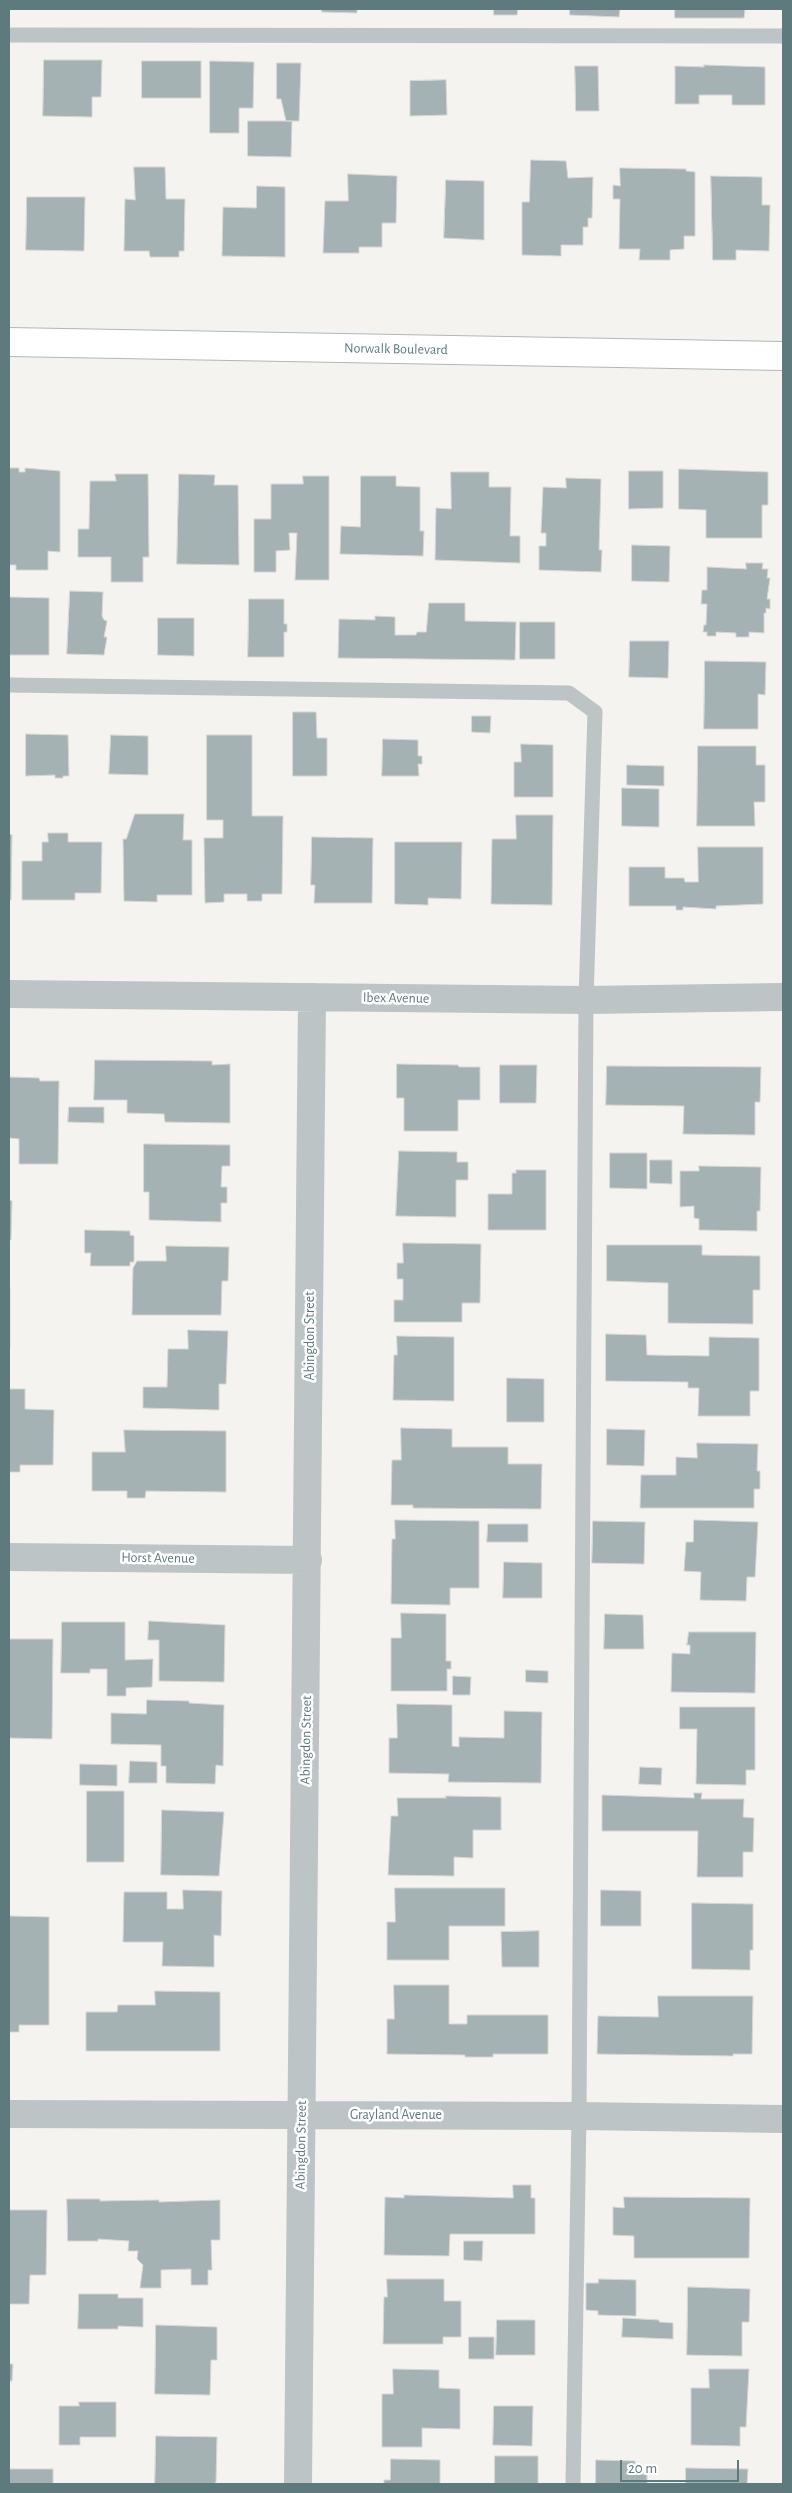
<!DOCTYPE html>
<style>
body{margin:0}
#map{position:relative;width:792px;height:2493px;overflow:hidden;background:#f5f3f0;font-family:"Alegreya Sans",sans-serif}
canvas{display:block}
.frame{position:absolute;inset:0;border:10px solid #5e7a7d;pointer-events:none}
.scale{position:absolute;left:620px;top:2460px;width:119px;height:22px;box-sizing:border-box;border:2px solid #5e7a7d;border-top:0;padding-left:6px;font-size:15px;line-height:18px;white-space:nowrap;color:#5e7a7d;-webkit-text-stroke:4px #fff;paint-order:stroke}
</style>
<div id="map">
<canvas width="792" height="2493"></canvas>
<div class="frame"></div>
<div class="scale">20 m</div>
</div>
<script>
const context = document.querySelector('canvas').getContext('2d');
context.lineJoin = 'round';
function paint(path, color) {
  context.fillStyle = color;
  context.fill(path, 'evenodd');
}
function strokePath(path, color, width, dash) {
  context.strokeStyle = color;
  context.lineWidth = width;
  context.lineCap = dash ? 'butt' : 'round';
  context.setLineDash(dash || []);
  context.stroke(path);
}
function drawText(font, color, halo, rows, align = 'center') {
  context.font = font + ' "Alegreya Sans",sans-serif';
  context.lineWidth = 5;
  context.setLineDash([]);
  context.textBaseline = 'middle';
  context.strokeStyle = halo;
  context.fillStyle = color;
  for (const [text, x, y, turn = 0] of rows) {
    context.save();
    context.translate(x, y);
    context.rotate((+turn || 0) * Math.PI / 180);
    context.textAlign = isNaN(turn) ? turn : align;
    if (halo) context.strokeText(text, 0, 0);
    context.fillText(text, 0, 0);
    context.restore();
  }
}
const building = new Path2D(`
 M322,9H357V13L322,12Z
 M494,9H537H518L517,15H494Z
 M570,9H620L619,17L570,15Z
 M675,9H745L744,18H675Z
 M44,60H102L101,97H92V117L43,116Z
 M142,61H201V98H142Z
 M210,61L254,62L253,108H239V133H210Z
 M277,63H301L299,121H286L281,99H277Z
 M704,65L765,67V105H732V95H699V104H675V66L704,67Z
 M575,66H598L599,111H576Z
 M446,80L447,115L410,116V81Z
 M248,121H292L291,157L248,156Z
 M531,160L566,161L568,178L593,177L592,218H588V227H583V245H561V256L522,255V202H529Z
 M134,167H165L166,199H185L184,251H179V257H150L149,251H124L125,199L135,200Z
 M620,168L686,169V171L695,172V236H684V249L670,250V260H639L640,249H619L620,199H613V185L620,186Z
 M348,174L397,176L396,223H382V247H359V253H323L325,201H348Z
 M711,176L762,177V205H770L769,251L736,250V260H713Z
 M446,180L484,181V240L444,238Z
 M257,186L285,187V257L222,256L223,207L256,208Z
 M27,197H85L84,251L26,250Z
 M9,468H19V472H25V468L60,471V552L48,551V570H16V565H9Z
 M679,469L768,472V505H762V538H706V510L679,509Z
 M629,471H663V508L629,509Z
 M451,472H489V487H511L510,536H520V563L435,560L436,508L451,509Z
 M115,474H148L149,557H143V582H111V557H78V529H89L90,481H116Z
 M179,474L215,475L214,485H238L239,565L177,564Z
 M303,476H329V580H295L297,533H289L290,550L276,551V572H254V519H271V484H303Z
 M361,476H396V486L420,487V531H424L423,556L340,554L341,526L360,527Z
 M566,478L601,479L599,550H602L601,572L539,570V546H546V533H541L543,487L566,488Z
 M632,545L670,546L669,582L632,581Z
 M746,563H763L762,569H768L767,578H770L767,599H770V609L766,608V613H764V633L749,632V637H736V633L716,632V636H707V632H703L704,625H706L707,604H701L702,590H707V567L746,569Z
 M70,591L103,592L102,616L104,620L107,621L104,637H107L104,655L67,654Z
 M9,597L49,598V655H9Z
 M249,599H284V624H287V632H284V657H248Z
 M429,603H465V621L516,622L515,660L338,658L339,619L375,620V616L395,617V635H416L417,632H426Z
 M158,618H194V656L158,655Z
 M520,622H555V659H520Z
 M630,641H669L668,678L629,677Z
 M705,661L766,662L765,695L758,694V729H704Z
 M293,712H316L317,738H327V776H293Z
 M472,716H491L490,733L472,732Z
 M26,734L68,735L69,776H63V778H55V775L26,776Z
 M111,735L148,736V775L109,774Z
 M207,735H252V816H283L282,894H262V901H247V894H224V902L205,903L204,838H223V820H207Z
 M383,739L418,740V756H422V764H418L419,776H382Z
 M521,744L553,745V797H514V762H521Z
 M698,746H756V765H765V802H754L755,826H697Z
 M627,765L664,766V786L627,785Z
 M622,788L659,789V827L622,826Z
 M135,814H184L183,840H192V895H157V902L124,901L123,839H126Z
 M516,815H553L552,905L491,904L492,839H516Z
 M48,833H68V842H102L101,893H75V900H22V861H42V842H48Z
 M9,834L12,835L11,900H9Z
 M312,837L373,838L372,903H314L315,885H311Z
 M395,842H462L461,899L428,898V905L395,904Z
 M698,847H763V904L716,906V909L683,907V910H676V906H629V867H665V878H684L685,882H698Z
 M95,1060L212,1061V1065L230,1064V1123L165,1122L164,1114L127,1113V1100H94Z
 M397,1064L458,1065L459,1067H480V1100H458V1131H404V1098H397Z
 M500,1065H537L536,1103H500Z
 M607,1066L761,1067L760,1102H755V1135L683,1134L684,1106L606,1105Z
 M9,1077L39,1078L40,1081H59L58,1164H19V1139L9,1138Z
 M69,1107H104V1123L68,1122Z
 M144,1144L230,1145V1166H222L221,1187H227V1203H221V1222L149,1220V1192H144Z
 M399,1151L457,1152V1162H468V1180H456V1217L396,1216Z
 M610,1153H647V1189L610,1188Z
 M650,1160H672V1184L650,1183Z
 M699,1166L761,1167L760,1211H757V1231L699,1230V1219L694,1218V1206L680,1207V1171H699Z
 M516,1170H546V1230H488V1194H512V1173H516Z
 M9,1200L12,1201L11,1240H9Z
 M85,1230L130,1231V1235L134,1236V1262H130V1266H90L91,1253H85Z
 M403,1243L481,1244L480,1303H462V1322H394V1300H403V1279H397V1263H403Z
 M607,1245H702V1255L760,1256V1290H753V1324L668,1323V1283L607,1281Z
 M166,1246L229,1247L228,1281H222L221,1315H132L133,1268L137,1261H166Z
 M9,1287H10V1348H9Z
 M188,1330L228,1331L226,1384H219V1410L143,1408V1387H167L168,1349H188Z
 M606,1334L646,1335L647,1355L709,1356V1337L759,1338V1391H750V1416H698L699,1388H688V1382L606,1381Z
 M397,1336L454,1337V1401L393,1400L394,1355H397Z
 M507,1378L544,1379V1422H507Z
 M9,1389H25V1409L54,1410L53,1465H20V1472H9Z
 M401,1428L452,1429V1447H508V1464H542L541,1509L413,1508V1505H391L392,1460H401Z
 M607,1429L645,1430L644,1466L607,1465Z
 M124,1430L226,1431V1492L146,1491L145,1498H127V1491H92V1452H125Z
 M697,1443L758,1444L757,1471H760V1489H754V1508H640L641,1475H676V1457L697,1458Z
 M395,1520L479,1521V1588H450V1605L391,1604L392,1539H395Z
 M694,1520L758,1522L755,1577H747L746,1601L700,1600L701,1572L684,1571L686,1542H693Z
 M593,1521L645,1522L644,1564L592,1563Z
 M488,1524H528V1542H487Z
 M504,1562L542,1563V1598H503Z
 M401,1613L446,1614V1661H451V1669H447V1691H391V1638H401Z
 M605,1614L643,1615L644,1649H604Z
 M149,1621L225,1625L224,1682L159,1681V1640H148Z
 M62,1622H125V1660L153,1659L152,1687L126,1688V1696H107V1669H90V1673H61Z
 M689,1632H756L755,1693L671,1692L672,1653L690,1654V1645H687Z
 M9,1639H53L52,1739L9,1738Z
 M526,1670L548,1671V1683L526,1682Z
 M453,1676L471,1677L470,1695H453Z
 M147,1700L189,1701V1703L224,1705L223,1766L216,1765L215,1784L166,1783V1766H161V1745L111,1744V1713L146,1714Z
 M397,1704L452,1705V1746L459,1747V1737L504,1738V1711L542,1712L541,1783L448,1782L449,1774L389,1773V1738H397Z
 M680,1707H755V1770H746V1785L696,1784L697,1729H680Z
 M130,1761L157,1762V1783H129Z
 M80,1764L117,1765V1786L80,1785Z
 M640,1767L662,1768L661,1785L639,1784Z
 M87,1791H124V1862H87Z
 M694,1793H702L701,1799H744L743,1817L754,1818L753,1852H743V1877H697L698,1831H602V1795L694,1798Z
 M446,1796L501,1797V1830H473V1858L454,1857V1876L388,1875L391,1816H398L397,1798H446Z
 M162,1810L224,1812L219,1876L161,1875Z
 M395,1888H505V1926H449V1960H387V1922H395Z
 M183,1890L222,1891L221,1936L214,1935V1967L162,1966L163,1942H123L124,1892H167V1909H183Z
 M601,1890L641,1891V1926H601Z
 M692,1903L753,1904V1950H750V1970L692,1969Z
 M9,1916L49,1917V2025H19V2032H9Z
 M539,1931V1967H502L501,1932Z
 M394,1985H449V2024H467V2015H548V2054H493V2057H465V2055L387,2054V2019H394Z
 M155,1991L220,1992V2051H86V2012H117L118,2005H155Z
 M658,1996H753L752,2054H733V2056L597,2054L598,2016L658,2017Z
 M513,2185H531V2198H535V2234H450L449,2256L384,2255L385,2197L404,2198V2195L513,2198Z
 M624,2197L750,2198L749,2258H634V2236L613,2235V2207L624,2208Z
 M67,2199H100V2201L159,2200V2202L220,2200V2240H211L212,2270H208V2285H191V2269L161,2270V2288H140L143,2265L137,2259L138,2251H128L129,2241L98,2239V2241H68Z
 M9,2210H47L46,2275H30L29,2304H9Z
 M464,2241H483L482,2261L464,2260Z
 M387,2279H444V2301H461V2337H443V2344H383L384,2297H387Z
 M599,2279L636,2280V2316L598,2315V2311L586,2310V2283H598Z
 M688,2287L750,2289L749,2322H742V2356L687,2355Z
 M79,2294H118V2298H143V2327L118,2326V2329H78Z
 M623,2318L659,2320V2322L673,2323V2339L622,2337Z
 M497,2320H535V2355H496Z
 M156,2325L217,2327V2360H211L210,2395L155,2394Z
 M469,2337H494V2359H469Z
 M9,2364H13L12,2381H9Z
 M393,2369L439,2370V2388L460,2389V2429L422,2428V2447H382V2394H393Z
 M709,2369H749L746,2427H740V2446L691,2445V2388H709Z
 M79,2402H116V2437H80V2445H59V2406H79Z
 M494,2406H533L532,2446L493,2445Z
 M156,2436L217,2437L216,2482L213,2484H155Z
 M495,2456H538V2484H495Z
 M391,2459L440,2460V2484H384V2480H390Z
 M596,2460L635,2461V2474H647V2484H596Z
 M686,2468L748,2469L747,2484H686Z
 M9,2469H53V2484H9Z`);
paint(building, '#a4b2b3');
strokePath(building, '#d6d5d3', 1);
const secondary = new Path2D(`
 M9,342L783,356`);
strokePath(secondary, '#afb8ba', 30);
strokePath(new Path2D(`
 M9,35L783,36
 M9,685L569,693L595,712L586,1000L579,2116L573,2484`), '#bcc4c5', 15);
strokePath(new Path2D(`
 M9,994L586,1000L783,997
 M9,1557L308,1560
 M9,2114L579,2116L783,2119
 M298,2484L312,997`), '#bcc4c5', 28);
strokePath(secondary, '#fff', 28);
drawText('14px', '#5e7a7d', '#fff', [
 ["Norwalk Boulevard",396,349,1],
 ["Ibex Avenue",396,998,1],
 ["Abingdon Street",310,1336,-90],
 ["Horst Avenue",158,1558,1],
 ["Abingdon Street",306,1740,-89],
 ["Grayland Avenue",396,2115],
 ["Abingdon Street",301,2145,-89]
]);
</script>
